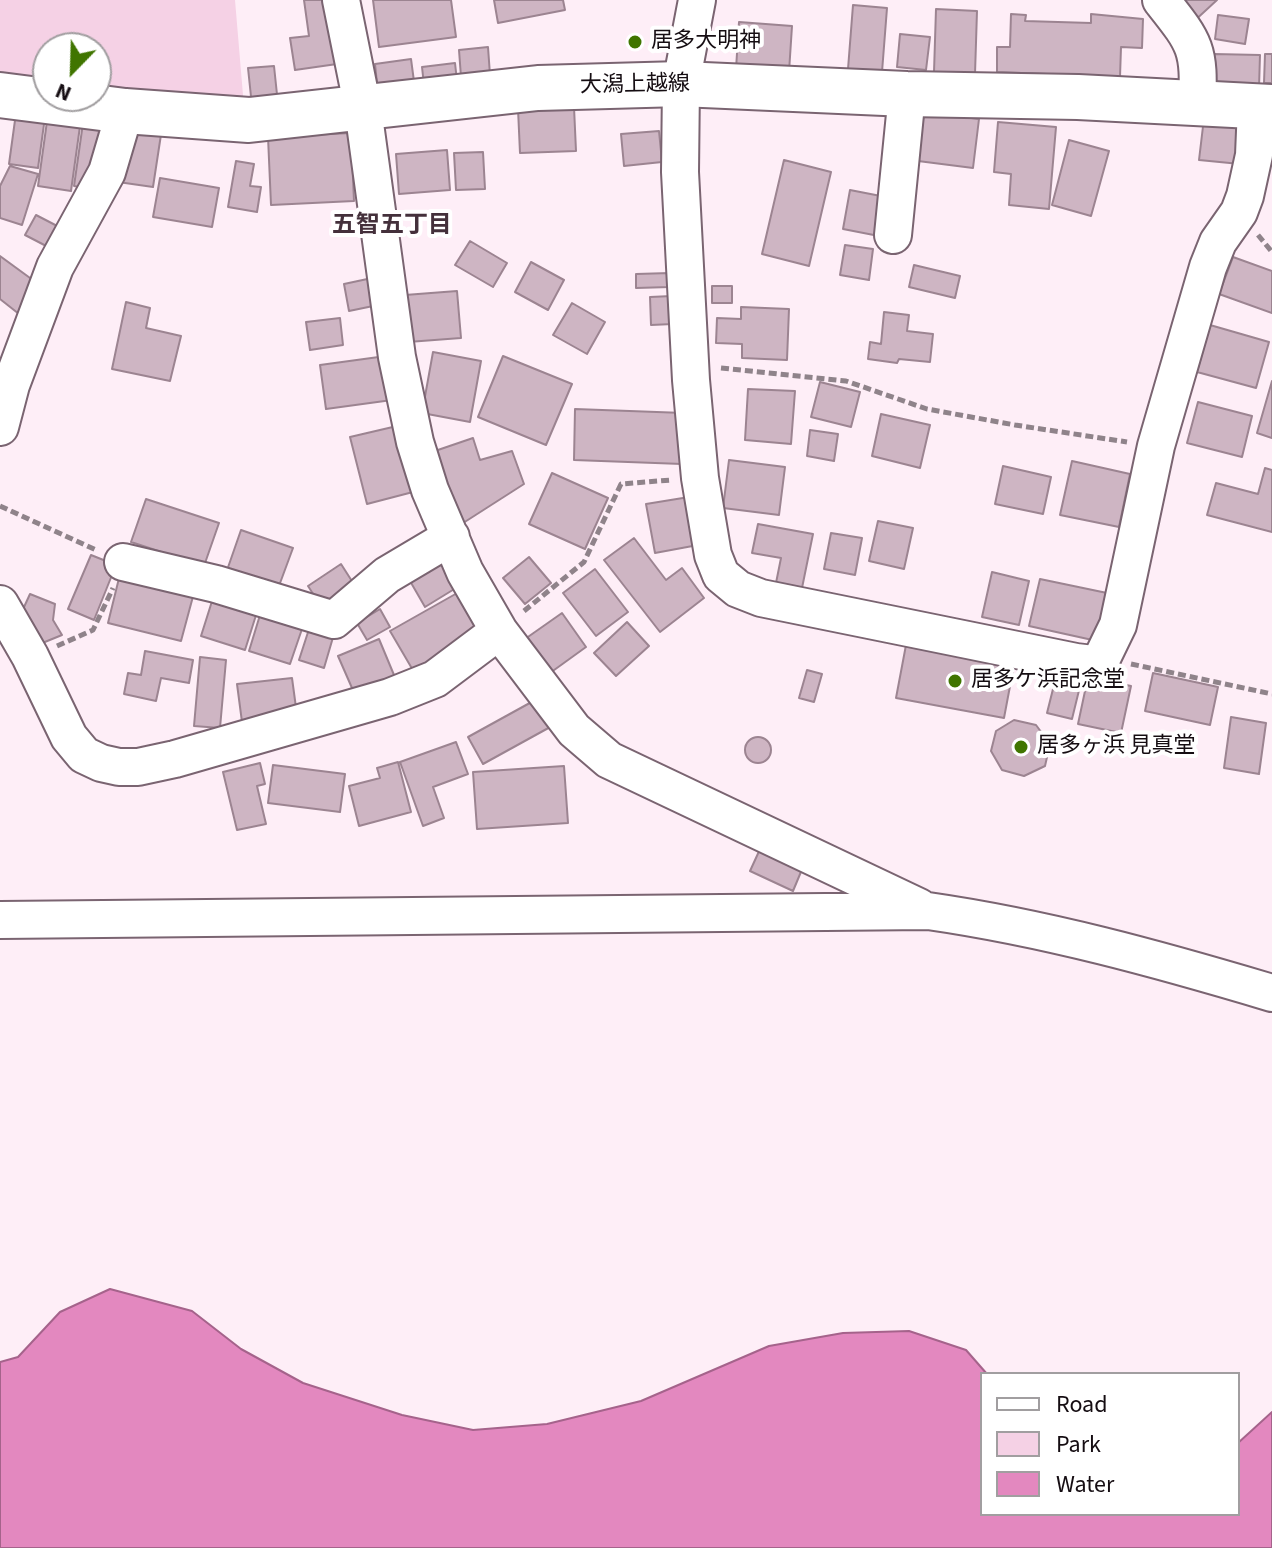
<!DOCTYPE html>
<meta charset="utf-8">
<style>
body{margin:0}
#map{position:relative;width:1272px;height:1548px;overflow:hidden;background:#feeef7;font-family:"Source Sans 3",sans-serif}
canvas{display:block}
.legend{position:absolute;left:980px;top:1372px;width:260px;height:144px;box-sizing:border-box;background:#fff;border:2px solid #a19ea0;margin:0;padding:10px 14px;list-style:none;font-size:24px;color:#150d12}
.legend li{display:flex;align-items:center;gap:16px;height:40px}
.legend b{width:40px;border:2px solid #a19ea0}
.north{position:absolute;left:32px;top:32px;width:80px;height:80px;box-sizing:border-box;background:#fff;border:2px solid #a19ea0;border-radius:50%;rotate:203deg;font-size:22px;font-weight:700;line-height:32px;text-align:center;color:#150d12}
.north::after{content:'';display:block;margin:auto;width:28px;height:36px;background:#407500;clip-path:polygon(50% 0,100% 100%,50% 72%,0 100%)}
</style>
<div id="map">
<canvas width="1272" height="1548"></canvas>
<ul class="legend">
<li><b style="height:10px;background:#fff"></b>Road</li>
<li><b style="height:22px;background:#f5d1e5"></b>Park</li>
<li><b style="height:22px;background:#e388bf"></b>Water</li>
</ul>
<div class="north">N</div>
</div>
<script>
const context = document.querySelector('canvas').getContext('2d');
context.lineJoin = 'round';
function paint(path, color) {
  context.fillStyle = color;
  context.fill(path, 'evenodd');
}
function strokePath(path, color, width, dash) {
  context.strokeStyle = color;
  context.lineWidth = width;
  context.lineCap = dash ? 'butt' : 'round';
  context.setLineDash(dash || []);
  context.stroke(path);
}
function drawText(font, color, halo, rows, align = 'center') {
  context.font = font + ' "Source Sans 3","Noto Sans JP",sans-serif';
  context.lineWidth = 8;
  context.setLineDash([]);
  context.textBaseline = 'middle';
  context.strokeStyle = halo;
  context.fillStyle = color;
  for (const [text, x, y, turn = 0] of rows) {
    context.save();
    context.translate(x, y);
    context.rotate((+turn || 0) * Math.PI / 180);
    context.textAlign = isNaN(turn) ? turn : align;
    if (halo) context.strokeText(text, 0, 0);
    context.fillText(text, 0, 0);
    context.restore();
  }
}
paint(new Path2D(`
 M0,0H235L244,107L96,96V48H48V91L0,84Z`), '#f5d1e5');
const water = new Path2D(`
 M110,1289L192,1311L241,1349L303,1383L402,1415L473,1430L547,1424L641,1401L769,1346L843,1333L909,1331L966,1350L987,1374H982V1514H1238V1443L1272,1412V1548H0V1362L18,1357L60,1312Z`);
paint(water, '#e388bf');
strokePath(water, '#a5638b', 2);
const building = new Path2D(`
 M304,0H326L337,64L295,70L290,38L309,36Z
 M373,0H451L456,37L379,47Z
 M494,0H563L565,10L498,23Z
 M1170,0H1217L1191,24Z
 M853,5L887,8L882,72L848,69Z
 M936,9L977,11L975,74L934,72Z
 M1011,14L1026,15L1025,21L1091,23V14L1143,19L1142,48L1121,47L1120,77L997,72V47H1010Z
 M1218,15L1249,19L1245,44L1215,39Z
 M739,22L792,26L789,72L736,69Z
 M900,34L930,37L926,70L897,67Z
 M488,47L490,75L461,77L459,50Z
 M1214,54L1260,55L1259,88L1213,86Z
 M1265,54H1272V83H1264Z
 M411,59L415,89L378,93L375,64Z
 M455,63L457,81L424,85L422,67Z
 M274,66L278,104L252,106L248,68Z
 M574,107L576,151L520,153L518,109Z
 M924,112L979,119L973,168L918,161Z
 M16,113L45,117L38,168L9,164Z
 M48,114L81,119L71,191L38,186Z
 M1204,118L1244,121L1240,164L1199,160Z
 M998,122L1056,127L1049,209L1009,205L1011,174L994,172Z
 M83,123L111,127L91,189L74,186Z
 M127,123L162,128L153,187L118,182Z
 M659,131L662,162L624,166L621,134Z
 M351,133L354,201L271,205L268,137Z
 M1069,140L1109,151L1091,216L1052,205Z
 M447,150L450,190L399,194L396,154Z
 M483,152L485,189L456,190L454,153Z
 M784,160L831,172L809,266L762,254Z
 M236,161L254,164L250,186L261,187L257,212L228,207Z
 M10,166L38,174L22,225L0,218V186Z
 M160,178L219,188L212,227L153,217Z
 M850,190L891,198L884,237L843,229Z
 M36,215L63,229L52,249L25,235Z
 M470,241L507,263L493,287L455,265Z
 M845,245L873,249L869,280L840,275Z
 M0,256L41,286L19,314L0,299Z
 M1233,257L1272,271V313L1219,294Z
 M531,262L564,280L548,310L515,292Z
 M914,265L960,276L955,298L909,287Z
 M670,273V287L636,288V274Z
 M372,278L378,305L349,311L344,284Z
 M712,286H732V303H712Z
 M457,291L461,338L408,342L405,295Z
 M672,296L673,324L651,325L650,297Z
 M126,302L150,308L146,328L181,336L170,381L112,369Z
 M572,303L605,322L587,354L553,335Z
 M741,307L789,309L787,360L742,358V344L716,343L717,318L741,319Z
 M884,312L909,315L907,331L933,334L930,362L899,359L897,363L868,359L870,342L881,344Z
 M340,318L343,345L310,350L306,322Z
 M1210,325L1269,342L1256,388L1197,372Z
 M433,352L481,361L470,422L422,413Z
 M386,356L392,400L326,409L320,365Z
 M503,356L572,384L546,445L478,417Z
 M1272,381V438L1257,433Z
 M820,382L860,392L851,427L811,417Z
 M748,389L795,391L791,444L745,440Z
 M1198,402L1252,416L1242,457L1187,443Z
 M575,409L684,413L682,464L574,460Z
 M881,414L930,425L920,468L872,456Z
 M397,426L413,492L367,504L350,437Z
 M810,430L838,434L834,461L807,456Z
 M473,438L480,460L512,451L524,484L460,525L432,452Z
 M729,460L785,467L779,515L723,508Z
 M1072,461L1130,474L1119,527L1060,515Z
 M1003,466L1051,477L1043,514L995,504Z
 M1265,468L1272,470V532L1207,515L1216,483L1258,494Z
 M552,473L608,498L585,549L529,524Z
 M689,497L698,545L655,553L646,504Z
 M146,499L219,523L204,566L131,542Z
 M878,521L913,528L904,569L869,561Z
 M758,524L813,534L802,588L776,583L781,558L752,553Z
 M241,530L293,548L276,594L225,576Z
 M831,533L862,538L855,575L824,569Z
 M634,538L666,580L682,568L704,598L660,632L604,560Z
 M91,555L116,565L94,620L68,609Z
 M529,557L551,583L525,604L503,578Z
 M441,563L456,588L425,607L410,581Z
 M341,564L357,589L324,611L308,586Z
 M595,569L628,612L596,636L563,593Z
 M121,570L195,589L181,641L108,623Z
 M992,572L1029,581L1019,625L982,617Z
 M1040,579L1107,593L1097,641L1029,626Z
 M459,592L482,633L414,672L390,631Z
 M30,594L55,604L53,620L62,635L35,646L19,618Z
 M213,598L257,612L245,650L201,636Z
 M380,609L390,627L367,640L357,623Z
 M562,613L586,647L550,673L525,639Z
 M260,615L302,629L290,664L249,651Z
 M627,622L649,646L616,676L594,653Z
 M310,626L334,634L324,668L299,660Z
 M379,639L399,687L359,704L338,656Z
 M906,645L1014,665L1004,718L896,698Z
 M145,651L193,660L189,683L161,678L156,701L124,694L128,673L141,675Z
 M200,657L226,660L220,728L194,726Z
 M807,670L822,674L814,702L799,698Z
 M1057,673L1082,678L1072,719L1047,713Z
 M1153,673L1218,687L1210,725L1145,711Z
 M1088,677L1131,686L1121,733L1078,724Z
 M292,678L297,715L242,722L237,684Z
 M537,699L552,726L483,764L468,737Z
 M1231,717L1266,723L1259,774L1224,768Z
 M1014,720L1036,725L1050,744L1045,766L1024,776L1002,770L991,751L996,731Z
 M745 750a13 13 0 1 1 26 0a13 13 0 1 1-26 0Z
 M456,742L468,774L433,787L444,818L423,826L400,762Z
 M398,762L411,812L359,826L349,786L380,778L377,768Z
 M260,763L265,784L257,786L266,824L237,830L223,772Z
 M273,765L345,774L340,812L268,803Z
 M564,766L568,823L477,829L473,772Z
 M761,847L803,867L793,891L750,871Z`);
paint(building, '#ceb5c3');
strokePath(building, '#9c8491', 2);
const minor = new Path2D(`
 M341,0L363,109L397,357L415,442L430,490L465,572L499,631L574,730L609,760L919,907
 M697,0L681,84L680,172L691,380L700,478L713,555L721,575L738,589L761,598L1076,662L1093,664L1102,658L1118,625L1156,446L1208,267L1218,242L1239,212L1245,196L1254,155L1256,107
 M1161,0C1195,43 1200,48 1197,104
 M893,235L907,94
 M0,427L11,385L55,267L107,172L125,111
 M123,562L216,584L334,620L387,575L451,537
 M0,604L30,656L69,737L84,755L101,763L119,767H138L175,759L390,697L435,679L499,631
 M0,920L928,911C1046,928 1158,959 1272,993`);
const major = new Path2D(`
 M0,95L125,111L249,120L538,88L681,84L907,94L1078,97L1272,107`);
strokePath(minor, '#7a6471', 40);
strokePath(major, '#7a6471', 48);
strokePath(new Path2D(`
 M1258,235L1272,252
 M721,368L846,381L927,409L1015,425L1127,442
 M0,506L96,550
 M524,611L584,562L621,484L671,480
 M57,646L93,630L113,588
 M1131,664L1272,694`), '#8f838a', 5, [8, 4]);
strokePath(minor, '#fff', 36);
strokePath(major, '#fff', 44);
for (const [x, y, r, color] of [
 [635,42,8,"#407500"],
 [955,681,8,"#407500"],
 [1021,747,8,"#407500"]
]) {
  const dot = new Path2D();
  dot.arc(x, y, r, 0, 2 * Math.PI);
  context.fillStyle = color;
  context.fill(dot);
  strokePath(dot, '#fff', 3);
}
drawText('22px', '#150d12', '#fff', [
 ["居多大明神",651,42],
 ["居多ケ浜記念堂",971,681],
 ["居多ヶ浜 見真堂",1037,747]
], 'left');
drawText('22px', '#150d12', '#fff', [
 ["大潟上越線",635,86,-1]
]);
drawText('bold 24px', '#44303b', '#fff', [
 ["五智五丁目",392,227]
]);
</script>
